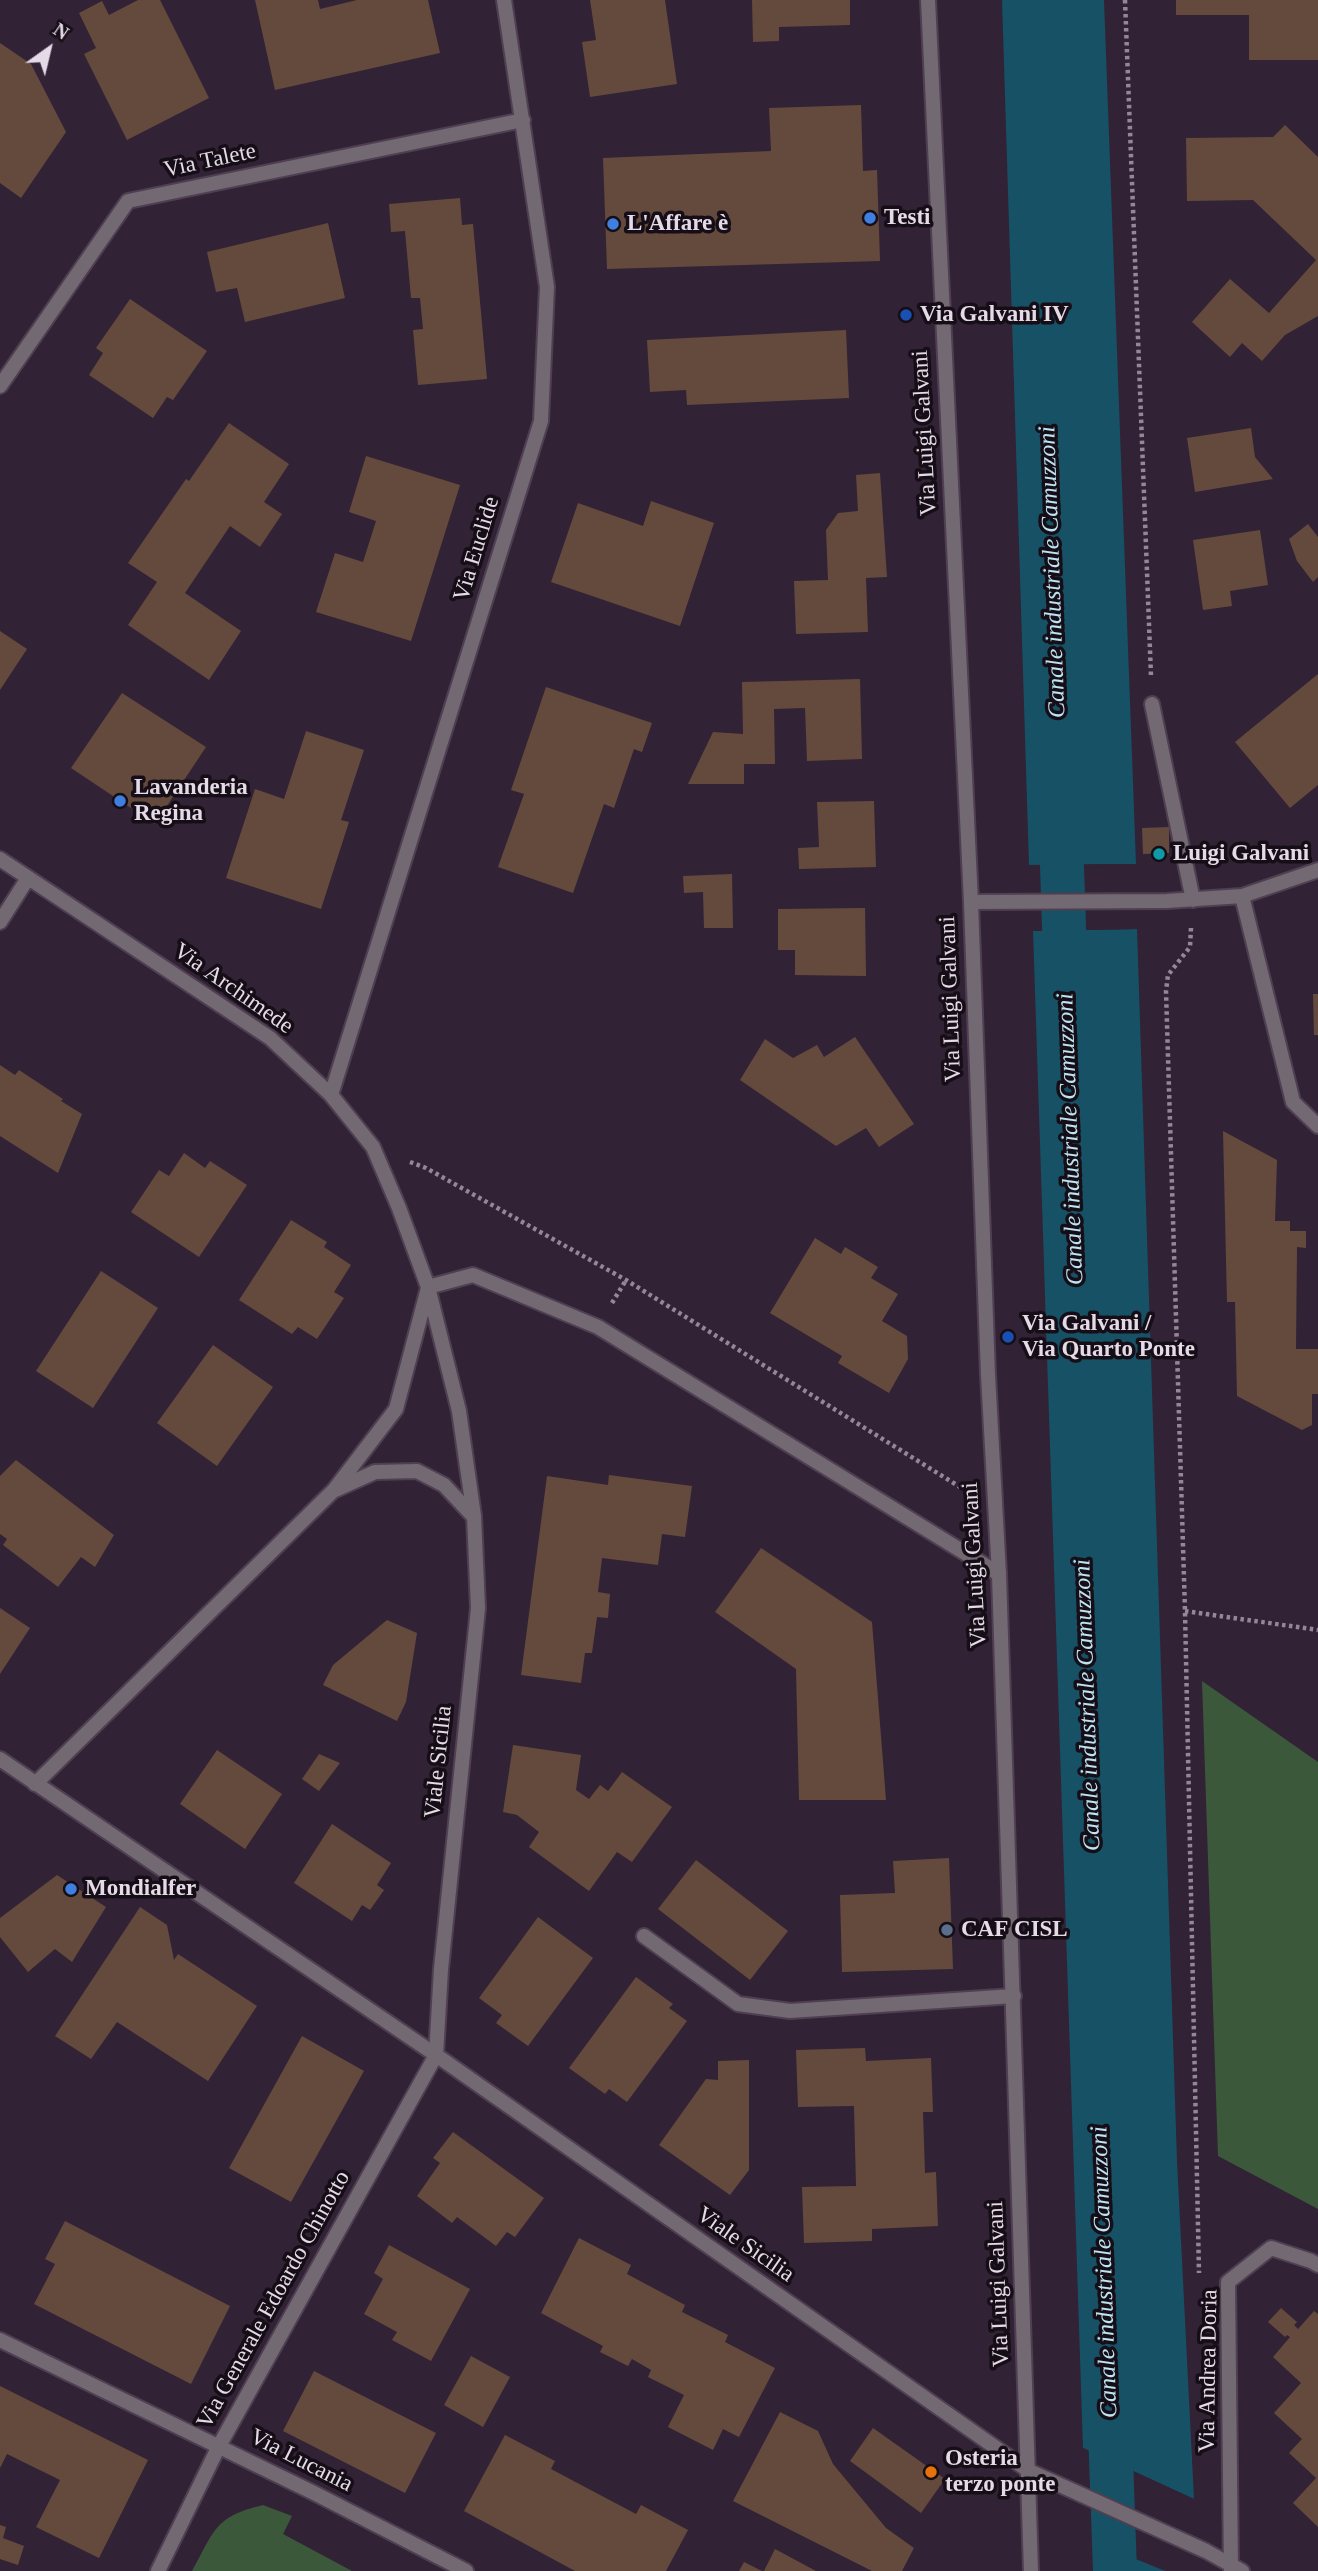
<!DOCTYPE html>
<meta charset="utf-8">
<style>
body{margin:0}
#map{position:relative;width:1318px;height:2571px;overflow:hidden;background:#322235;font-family:"Times New Roman",serif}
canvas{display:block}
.north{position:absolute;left:14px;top:14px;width:70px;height:70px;-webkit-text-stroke:5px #160e17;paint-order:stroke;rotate:34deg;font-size:19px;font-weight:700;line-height:28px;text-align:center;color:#e5dae7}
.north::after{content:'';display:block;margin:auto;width:24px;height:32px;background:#e5dae7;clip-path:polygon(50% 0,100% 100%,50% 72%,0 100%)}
</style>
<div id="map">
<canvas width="1318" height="2571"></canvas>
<div class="north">N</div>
</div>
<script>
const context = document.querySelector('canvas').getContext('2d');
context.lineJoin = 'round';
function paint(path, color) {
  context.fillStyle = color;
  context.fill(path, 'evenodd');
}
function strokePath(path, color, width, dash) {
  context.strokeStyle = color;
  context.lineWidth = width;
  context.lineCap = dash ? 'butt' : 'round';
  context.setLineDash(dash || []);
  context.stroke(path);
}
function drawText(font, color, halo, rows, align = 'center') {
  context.font = font + ' "Times New Roman",serif';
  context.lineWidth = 7;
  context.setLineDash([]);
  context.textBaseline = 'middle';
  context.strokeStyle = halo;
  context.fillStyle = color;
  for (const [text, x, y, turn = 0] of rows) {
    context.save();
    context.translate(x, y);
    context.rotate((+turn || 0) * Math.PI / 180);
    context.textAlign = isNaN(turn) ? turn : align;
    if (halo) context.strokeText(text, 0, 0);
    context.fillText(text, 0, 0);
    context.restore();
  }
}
paint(new Path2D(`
 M1202,1681L1318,1762V2209L1218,2156Z
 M263,2505L292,2516L283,2534L352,2571H192C215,2530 214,2517 263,2505Z`), '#3b583b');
paint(new Path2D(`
 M1002,0H1104L1136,864L1029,865Z
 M1137,929L1177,2161L1194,2499L1083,2448L1033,931Z
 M1097,2543L1165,2571H1096Z`), '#175165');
paint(new Path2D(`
 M1136,864V867L1029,869V865Z
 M1137,925V929L1033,931L1032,928Z
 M1083,2448L1194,2499V2502L1084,2452Z`), '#322235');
strokePath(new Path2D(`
 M1060,806L1066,988
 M1109,2402L1115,2571`), '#175165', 44);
paint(new Path2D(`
 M138,0H160L209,98L127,140L84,54L96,48L79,13L102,1L109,15Z
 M255,0H318L320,9L357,0H428L440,53L275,90Z
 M590,0H665L677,84L590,97L582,42L596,40Z
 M752,0H850V25L779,27V41L753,42Z
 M1176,0H1318V60H1249V15H1176Z
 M0,43L31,64L66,132L21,198L0,183Z
 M861,105L863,171L877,170L880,261L607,269L603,158L771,151L769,108Z
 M1285,125L1318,157V316L1285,335L1262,361L1242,343L1230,357L1192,322L1230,279L1269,313L1316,260L1253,200L1187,201L1186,138L1273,137Z
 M460,198L462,225L473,224L487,379L418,385L413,330L423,329L420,298H411L405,231L391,232L389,204Z
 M328,223L345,298L245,322L237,288L216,292L207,252Z
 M130,299L207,351L173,400L167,397L153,418L89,375L103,353L96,348Z
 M846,330L849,398L687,405L686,390L650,392L647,340Z
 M229,423L289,464L264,502L282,514L260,547L230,526L185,593L241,631L209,680L128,625L157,582L128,563L186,479L189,481Z
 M1251,428L1255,457L1273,479L1195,492L1187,438Z
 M366,456L460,485L411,641L316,612L335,553L363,562L376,521L349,512Z
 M880,473L887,577L866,578L868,632L796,634L794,581L828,580L826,530L838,513L858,511L856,475Z
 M651,501L714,523L680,626L551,582L578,503L643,526Z
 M1308,524L1318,537V577L1313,582L1297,561L1289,539Z
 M1260,530L1268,585L1230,591L1232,606L1203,610L1193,540Z
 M0,631L27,649L0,690Z
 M1318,674V785L1290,808L1235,742Z
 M860,679L862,759L807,761L805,708L774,709L775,764H744V784H688L713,732L743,734L742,682Z
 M546,687L652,723L642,752L634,749L614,808L604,804L573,893L498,867L524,794L511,790Z
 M122,693L206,747L155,824L71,768Z
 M306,731L364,750L341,820L349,822L321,909L226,878L255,789L284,799Z
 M874,801L876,867L799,869L798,848L819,847L817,802Z
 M1169,827V853L1143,854L1142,828Z
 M732,874L733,928H704L703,892L684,893L683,876Z
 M865,908L866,976L795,975V950H778V909Z
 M1313,994H1318V1035H1314Z
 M855,1037L914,1124L879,1147L866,1128L836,1146L740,1080L765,1039L793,1058L817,1045L824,1057Z
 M0,1065L15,1075L19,1070L63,1099L61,1101L82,1114L58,1173L0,1136Z
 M1223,1131L1277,1160L1275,1221H1290V1231H1306V1248L1297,1247L1296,1349H1318V1394H1312V1425L1302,1430L1237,1396L1235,1302H1227Z
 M184,1153L205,1168L210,1161L247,1185L199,1257L131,1212L159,1170L169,1176Z
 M291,1220L327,1242L324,1247L351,1265L334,1292L344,1298L317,1339L298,1327L292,1334L239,1300Z
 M815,1238L841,1254L845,1247L878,1267L871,1278L898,1294L882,1321L907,1336L908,1359L889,1393L838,1363L842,1356L770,1313Z
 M101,1271L158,1308L93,1408L36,1371Z
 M213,1345L273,1387L217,1466L157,1423Z
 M16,1460L114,1535L95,1567L81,1557L58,1587L3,1545L7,1539L0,1534V1476Z
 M609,1475L692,1486L685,1537L662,1534L658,1565L602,1558L598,1592L610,1594L608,1618L597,1617L592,1653H585L581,1683L521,1675L547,1476L608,1485Z
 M761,1548L872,1622L886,1800H799L796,1669L715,1612Z
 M0,1608L30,1628L0,1674Z
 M387,1620L417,1633L406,1702L397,1721L323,1685L333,1665Z
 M513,1745L581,1755L576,1790L589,1799L600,1785L608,1791L622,1772L672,1807L632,1862L617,1852L589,1891L529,1847L539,1832L517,1815L503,1812Z
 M217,1750L282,1794L245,1849L180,1804Z
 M319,1754L340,1763L319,1791L302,1779Z
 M332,1824L391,1863L377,1885L384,1890L370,1910L362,1905L352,1921L294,1883Z
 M949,1858L953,1969L842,1972L840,1895L895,1893L893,1861Z
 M696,1860L788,1931L750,1980L658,1909Z
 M57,1875L106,1907L72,1962L55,1949L28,1972L0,1937V1918Z
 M140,1907L167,1925L174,1960L178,1954L257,2006L208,2081L117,2022L91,2059L55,2036Z
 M538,1917L593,1958L528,2046L496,2023L502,2015L479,1998Z
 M636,1977L673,2004L669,2008L687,2021L627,2102L609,2089L605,2094L569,2068Z
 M302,2036L364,2071L291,2202L229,2168Z
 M865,2048L866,2061L931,2058L933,2112H923L925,2173L936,2172L938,2226L872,2229V2241L804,2243L802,2187L856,2186L854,2106L798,2107L796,2050Z
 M749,2060V2170L730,2195L659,2145L706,2079L718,2080V2061Z
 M453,2132L544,2198L515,2237L507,2232L496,2246L457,2217L452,2223L417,2196L440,2163L433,2158Z
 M65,2221L230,2306L191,2384L34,2304L55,2264L45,2259Z
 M579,2238L631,2265L627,2274L685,2305L682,2312L728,2335L725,2342L775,2368L739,2437L723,2429L713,2450L668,2427L684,2395L648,2377L651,2370L632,2359L628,2366L600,2352L603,2346L541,2313Z
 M389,2245L470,2289L431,2361L392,2340L397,2332L364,2314L383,2279L374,2273Z
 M1281,2308L1297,2322L1294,2325L1298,2329L1314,2311L1318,2314V2527L1293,2503L1316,2478L1289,2453L1302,2439L1274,2413L1301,2383L1273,2357L1290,2337L1287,2335L1285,2337L1268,2322Z
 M471,2356L510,2377L483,2427L444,2405Z
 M314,2371L436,2433L405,2493L283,2431Z
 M0,2386L148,2460L99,2558L36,2527L60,2480L7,2454L0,2468Z
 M780,2412L818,2431L833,2464L886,2528L914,2548L902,2571H872L733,2501Z
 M873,2428L945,2479L921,2513L850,2461Z
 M505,2435L555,2461L551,2469L636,2514L641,2505L688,2530L666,2571H575L464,2511Z
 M0,2525L6,2527L3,2538L24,2546L18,2565L0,2559Z
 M775,2549L816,2571H764Z
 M744,2562L762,2571H739Z`), '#644a3d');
const minor = new Path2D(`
 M0,386L128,201L523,120
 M1152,704L1193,900
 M0,859L270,1038L331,1095L373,1147L399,1208L428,1287L459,1411L474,1516L478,1608L441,1969L436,2055L219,2446L158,2571
 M1242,896L1293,1102L1318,1126
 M971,902L1167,901L1242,896L1318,870
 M0,922L28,878
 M331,1095L541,421L547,287L504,0
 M428,1287L473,1275L598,1327L999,1574
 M335,1490L375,1472L417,1471L444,1485L473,1516
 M35,1784L334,1490L396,1409L428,1288
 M644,1936L738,2004L790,2011L1014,1996
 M0,2340L314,2493L466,2571
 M1029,2471L1206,2551L1242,2571
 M1231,2571L1228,2282L1271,2248L1311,2261L1318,2265`);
const tertiary = new Path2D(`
 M928,0L971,902L988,1375L999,1574L1031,2571
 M0,1759L436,2055L1029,2471`);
strokePath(minor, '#4f3f51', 18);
strokePath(tertiary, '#4f3f51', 18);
strokePath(new Path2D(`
 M1125,0L1151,676
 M1191,928L1190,947L1168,975L1166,991L1185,1611L1199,2273
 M410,1162L426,1168L626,1280L960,1487
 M612,1303L626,1280
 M1185,1611L1318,1630`), '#948797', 4.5, [3.5, 3.5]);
strokePath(minor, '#726973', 14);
strokePath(tertiary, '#726973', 14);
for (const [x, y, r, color] of [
 [870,218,7,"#3f7fe0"],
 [613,224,7,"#3f7fe0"],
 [906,315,7,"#1a4fb4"],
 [120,801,7,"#3f7fe0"],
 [1159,854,7,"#0f9aa8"],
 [1008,1337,7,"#1a4fb4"],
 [71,1889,7,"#3f7fe0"],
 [947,1930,7,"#5c6f8a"],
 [931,2472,7,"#e8710a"]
]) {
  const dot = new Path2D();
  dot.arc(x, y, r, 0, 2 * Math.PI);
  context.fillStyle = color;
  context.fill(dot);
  strokePath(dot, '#160e17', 2.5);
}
drawText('23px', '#e5dae7', '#160e17', [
 ["Via Talete",210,161,-12],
 ["Via Luigi Galvani",925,433,-93],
 ["Via Euclide",477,549,-73],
 ["Via Archimede",233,989,35],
 ["Via Luigi Galvani",951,999,-92],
 ["Via Luigi Galvani",975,1565,-93],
 ["Viale Sicilia",439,1762,-84],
 ["Viale Sicilia",745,2245,35],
 ["Via Luigi Galvani",999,2284,-92],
 ["Via Generale Edoardo Chinotto",274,2300,-61],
 ["Via Andrea Doria",1209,2371,-89],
 ["Via Lucania",301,2461,27]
]);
drawText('bold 23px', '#e5dae7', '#160e17', [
 ["Testi",884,218],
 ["L'Affare è",627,224],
 ["Via Galvani IV",920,315],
 ["Lavanderia",134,788],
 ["Regina",134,814],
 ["Luigi Galvani",1173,854],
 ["Via Galvani /",1022,1324],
 ["Via Quarto Ponte",1022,1350],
 ["Mondialfer",85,1889],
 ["CAF CISL",961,1930],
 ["Osteria",945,2459],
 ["terzo ponte",945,2485]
], 'left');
drawText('italic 24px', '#bee4f4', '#160e17', [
 ["Canale industriale Camuzzoni",1053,572,-92],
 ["Canale industriale Camuzzoni",1071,1139,-92],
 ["Canale industriale Camuzzoni",1088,1705,-92],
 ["Canale industriale Camuzzoni",1105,2272,-92]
]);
</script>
